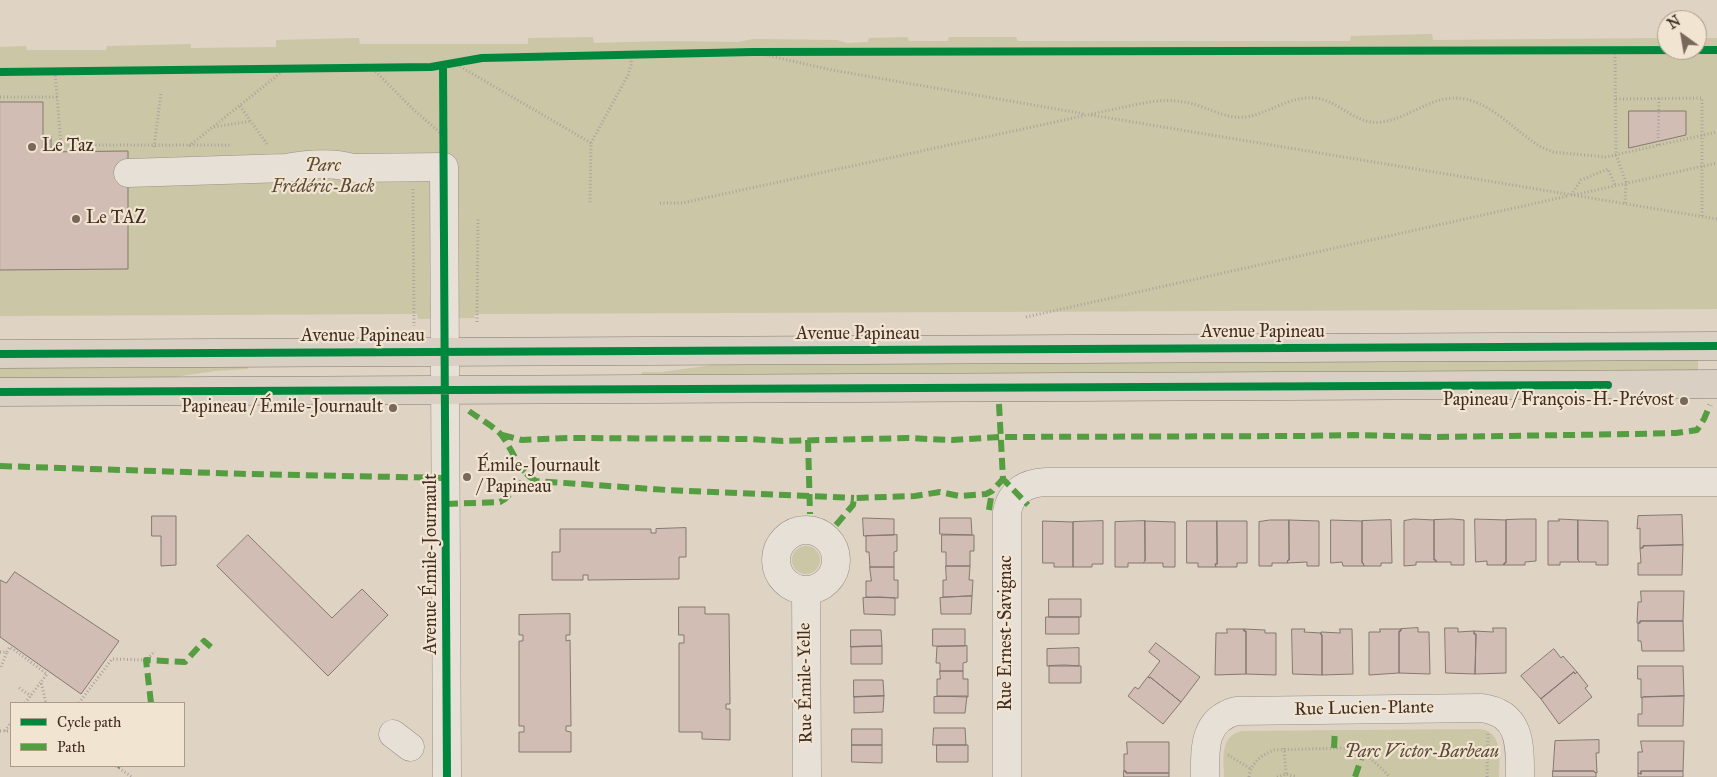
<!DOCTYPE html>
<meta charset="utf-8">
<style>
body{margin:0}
#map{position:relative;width:1717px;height:777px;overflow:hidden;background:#dfd3c3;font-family:"IM FELL Great Primer",serif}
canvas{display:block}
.legend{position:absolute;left:10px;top:702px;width:175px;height:65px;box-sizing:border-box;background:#f1e4d1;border:1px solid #ab9b8b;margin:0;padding:6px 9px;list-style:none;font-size:15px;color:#422d22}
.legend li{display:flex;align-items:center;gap:10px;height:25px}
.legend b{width:25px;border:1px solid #ab9b8b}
.north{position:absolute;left:1657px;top:10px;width:50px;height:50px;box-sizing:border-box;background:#f1e4d1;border:1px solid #ab9b8b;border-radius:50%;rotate:328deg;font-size:14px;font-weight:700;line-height:20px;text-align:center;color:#422d22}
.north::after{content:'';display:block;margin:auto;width:18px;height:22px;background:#79675a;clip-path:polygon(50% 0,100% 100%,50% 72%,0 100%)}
</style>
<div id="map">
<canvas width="1717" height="777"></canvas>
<ul class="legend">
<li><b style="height:6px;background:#00873e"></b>Cycle path</li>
<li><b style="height:6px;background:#549d40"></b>Path</li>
</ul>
<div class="north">N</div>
</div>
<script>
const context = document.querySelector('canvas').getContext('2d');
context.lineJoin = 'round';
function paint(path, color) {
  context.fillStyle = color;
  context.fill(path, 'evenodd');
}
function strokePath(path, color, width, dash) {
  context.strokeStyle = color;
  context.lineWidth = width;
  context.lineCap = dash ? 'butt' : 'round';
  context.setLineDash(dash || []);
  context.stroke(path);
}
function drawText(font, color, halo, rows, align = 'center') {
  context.font = font + ' "IM FELL Great Primer",serif';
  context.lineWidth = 4.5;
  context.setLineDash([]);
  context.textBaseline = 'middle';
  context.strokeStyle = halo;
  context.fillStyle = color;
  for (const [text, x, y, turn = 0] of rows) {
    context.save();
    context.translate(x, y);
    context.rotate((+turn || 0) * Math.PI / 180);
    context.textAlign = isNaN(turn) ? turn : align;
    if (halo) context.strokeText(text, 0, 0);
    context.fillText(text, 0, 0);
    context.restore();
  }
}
paint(new Path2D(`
 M1432,34L1433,40L1667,38V50H1697V38H1717V309L477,314L474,315L475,318L418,319L417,314L0,316V47L26,46L27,50H106L107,46L191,44V48L276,47V40L359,38L360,44H528V38L593,37L594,43L670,41L738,42L753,39L837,40L847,43L868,42L869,38L907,37L909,41H948L949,37H1016L1018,41H1350L1351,36Z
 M1698,359V371L641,376L642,372H662L720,364Z
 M249,366L248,369L215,371L174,377L0,379V367Z
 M792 560a14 14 0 1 1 28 0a14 14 0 1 1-28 0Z
 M1478,729C1504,730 1499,759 1499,777H1224C1224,759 1219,736 1242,731Z`), '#cbc6a5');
const building = new Path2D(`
 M0,102H43V152L128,151V269L0,270Z
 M1629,111H1686V135L1629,148Z
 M43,136H51V150H43Z
 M1682,515L1683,545L1643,546V548H1640V528L1637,529L1638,516Z
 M152,516H176V565L161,566V536H152Z
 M863,518L894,519V535L864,536Z
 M940,518H971L972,535L940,534Z
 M1414,519L1434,520V560H1436V562H1416V565L1404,566V521Z
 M1453,519L1464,520V565H1451V562H1436V560H1434V520Z
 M1475,519L1506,520V563H1504V565H1487V561L1476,562Z
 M1523,519H1536V561L1525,562V565H1504V563H1506V520Z
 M1559,519L1578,520V560L1580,562H1560V565H1548V521H1559Z
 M1270,520H1289V560H1288L1287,563H1272V566H1259V522Z
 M1289,520L1319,521V566H1307V562L1287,563L1288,560H1289Z
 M1331,520L1362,521V563H1363L1364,566H1343L1342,562L1331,563Z
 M1391,520L1392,563H1381V566H1364L1363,563H1362V521Z
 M1578,520L1608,521V565H1596V562H1580L1578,560Z
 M1043,521L1073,522V567H1054V563H1043Z
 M1103,521V564H1092V567H1073V522Z
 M1145,521V561L1143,563H1128V567H1115V522Z
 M1145,521L1175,522V567H1163V563H1143L1145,561Z
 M1187,521H1217V564H1215L1216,567H1198V563H1187Z
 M1217,521H1247V563H1237V567H1216L1215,564H1217Z
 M686,528V557H679V579L588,580V575H583V580H552V552H560V529H651V533H656V529Z
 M248,535L332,618L362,589L388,615L328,676L217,566Z
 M897,535V551L894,552V567H870L869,552H866V536Z
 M942,535H974V551H970V566H946V552H942Z
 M1683,545L1682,575H1638V563H1641L1640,548H1643V546Z
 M946,566H970L969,580H973L972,596L943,597V580H946Z
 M870,567H894V580H898V598L866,597V581H871Z
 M15,572L119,641L81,694L0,637V580L6,583Z
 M1641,591H1684L1683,621H1640V623H1637L1638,602H1641Z
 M972,596L971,614H941L940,598Z
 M881,597L895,598V615L864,614L863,598Z
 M1049,599H1081V617H1049Z
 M679,607H705V614H729L730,704H726V709H730V740L702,739V732H679V643H684V635H679Z
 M570,614V635H566V641L570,640L571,726H566V731L571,732V752H519V732H524V726H519V641H523V635H519V615Z
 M1046,617H1079V634H1046Z
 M1640,621H1683L1684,651H1642L1641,641H1638V623H1640Z
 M1418,628V632H1429L1430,674L1399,673V631H1401V629Z
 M1445,628H1458V632L1474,631V634H1476L1475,674L1446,673Z
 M1493,628H1506V673L1475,674L1476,634H1474V631L1493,632Z
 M933,629H965V646H933Z
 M1227,629H1244V631H1246V674L1215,675L1216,633H1227Z
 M1244,629L1265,630V633H1276V675L1246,674V631H1244Z
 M1292,629H1305L1304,632L1321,633V635H1322V675L1293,674Z
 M1340,629H1352L1353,674L1322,675V635H1321V632L1340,633Z
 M1380,629H1401V631H1399V673L1369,675V632H1380Z
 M851,630H881L882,646L851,647Z
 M1156,643L1200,677L1181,702L1150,677V678L1148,677L1160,661L1149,652Z
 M866,646H882V664H851V647Z
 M967,646V662L963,663V671H940V663H936L937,647Z
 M1079,648V666H1047V649Z
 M1554,649L1561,658L1563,656L1577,672L1575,674L1574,672L1541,699L1521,676Z
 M1065,665L1081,666V683H1049V666Z
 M1638,666H1683L1684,696L1643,697L1641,698V679H1638Z
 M940,671H963V679H968V697L937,696V679H940Z
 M1574,672L1575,674L1577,672L1588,686L1585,688L1592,697L1559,724L1541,699Z
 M1148,677L1150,678V677L1181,702L1163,724L1128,696L1135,687L1138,689Z
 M854,680H883L884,696L854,697Z
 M884,696L883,712L854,713V697Z
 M952,696H967L965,713H934V697Z
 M1684,696L1683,726H1638V714H1642V698L1643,697Z
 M934,728H965L966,745H933Z
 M852,729H882V745H852Z
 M1599,740V753H1596L1597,773L1594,772V771H1553L1555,741Z
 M1641,741H1684L1683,771H1641V774L1638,773V752H1642Z
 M1127,742H1169V773H1126V771H1124V754H1127Z
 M852,745H882V763L852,762Z
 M937,745H968V762H937Z
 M1124,771H1126V773H1169V777H1124Z
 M1553,771H1594L1596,773V777H1553Z
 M1641,771H1683V777H1638V773L1641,774Z`);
paint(building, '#d1bdb4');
strokePath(building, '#837970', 1);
const minor = new Path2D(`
 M128,173L286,168C307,164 332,162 353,168L444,167L447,777
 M776 560a30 30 0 1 1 60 0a30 30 0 1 1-60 0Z
 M806,590L807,777
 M393,734L410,747
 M1007,777V512C1011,491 1026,483 1046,482H1717
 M1205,777C1205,749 1203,720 1236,711L1481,708C1521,713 1520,744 1520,777`);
const major = new Path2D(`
 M0,354L1717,346
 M0,392L1717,384`);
strokePath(minor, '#999086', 29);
strokePath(major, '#837970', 29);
strokePath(new Path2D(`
 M1615,50L1616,155L1626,182L1625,205
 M752,52L832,70L1085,114
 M454,63L591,143L590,203
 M373,69L414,110L444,136
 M55,72L61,145
 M0,97H57
 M1616,99L1702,98V217
 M240,106L267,144
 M1091,115L1717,219
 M214,127L251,121
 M591,143L628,75L631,65L632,54
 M43,145H231
 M1658,145L1659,98
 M189,146L284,70
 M154,147L161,93
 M413,189L414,326
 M1571,195L1581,180L1608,169L1615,185
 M1574,195L1717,163
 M660,203H682L1124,107C1143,103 1164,98 1184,102C1205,105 1225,120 1246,117C1270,113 1291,95 1316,98C1340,101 1356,126 1382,122C1411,118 1433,93 1465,99C1494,105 1516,132 1541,147L1553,152L1606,157L1717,132
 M1026,317L1568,196
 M477,322L478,218
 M0,652H7L10,647L47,674L41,682
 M1,667L7,652
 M19,688L31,696
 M25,703L41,682L46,703
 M79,703L112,659L146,660L155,651
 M150,703H151
 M0,731H11
 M5,731L11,722
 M1284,748L1286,774
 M1228,755L1251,769
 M116,766L132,777
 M1249,777C1251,763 1261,755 1274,750L1343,748C1364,750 1376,763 1390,777
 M1277,777L1286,774L1296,777
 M1487,777L1488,734`), '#aaa39c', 3, [1, 2.5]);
strokePath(minor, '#e6e0d7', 28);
strokePath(major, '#d9d0c3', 28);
strokePath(new Path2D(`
 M999,404L1003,479L1028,505
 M469,411C478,418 497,428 503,437C514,453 519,471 536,481L667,490L854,498
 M502,435L522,440L569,438L748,439L783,441L907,438L952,440L1001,437L1301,436L1354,435L1433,437L1636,434L1676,433L1697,430L1704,419L1710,405
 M808,440L810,514
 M0,466L247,474L446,478
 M446,504L500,502L505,499L528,476
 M989,510L992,491
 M836,525L853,505L854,498L915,496L940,492L959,496L986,494L992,491L1003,479
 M151,703L146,660L185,662L204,641L211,647
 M1334,748L1335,730
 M117,767L118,766
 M1355,777L1363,753`), '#549d40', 6, [12, 6]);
strokePath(new Path2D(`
 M443,65L447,777
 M0,72L431,67L482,58L752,52L1717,50
 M0,354L1717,346
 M0,392L1608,385`), '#00873e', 8);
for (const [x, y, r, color] of [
 [32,147,5,"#79675a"],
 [76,219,5,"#79675a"],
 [1684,401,5,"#79675a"],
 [393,408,5,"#79675a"],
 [467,477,5,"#79675a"]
]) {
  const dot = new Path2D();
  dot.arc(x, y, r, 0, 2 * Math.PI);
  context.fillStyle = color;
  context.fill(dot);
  strokePath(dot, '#f1e4d1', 2);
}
drawText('18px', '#422d22', '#f1e4d1', [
 ["Le Taz",42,147],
 ["Le TAZ",86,219],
 ["Papineau / François-H.-Prévost",1674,401,"right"],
 ["Papineau / Émile-Journault",383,408,"right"],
 ["Émile-Journault",477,467],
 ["/ Papineau",477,488]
], 'left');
drawText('italic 18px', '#5a4a37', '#f1e4d1', [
 ["Parc",323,167],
 ["Frédéric-Back",323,188],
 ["Parc Victor-Barbeau",1422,753]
]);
drawText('18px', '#422d22', '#f1e4d1', [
 ["Avenue Papineau",1263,333],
 ["Avenue Papineau",858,335],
 ["Avenue Papineau",363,337],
 ["Avenue Émile-Journault",432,564,-90],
 ["Rue Ernest-Savignac",1007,633,-90],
 ["Rue Émile-Yelle",806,683,-91],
 ["Rue Lucien-Plante",1364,709,-1]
]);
</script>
